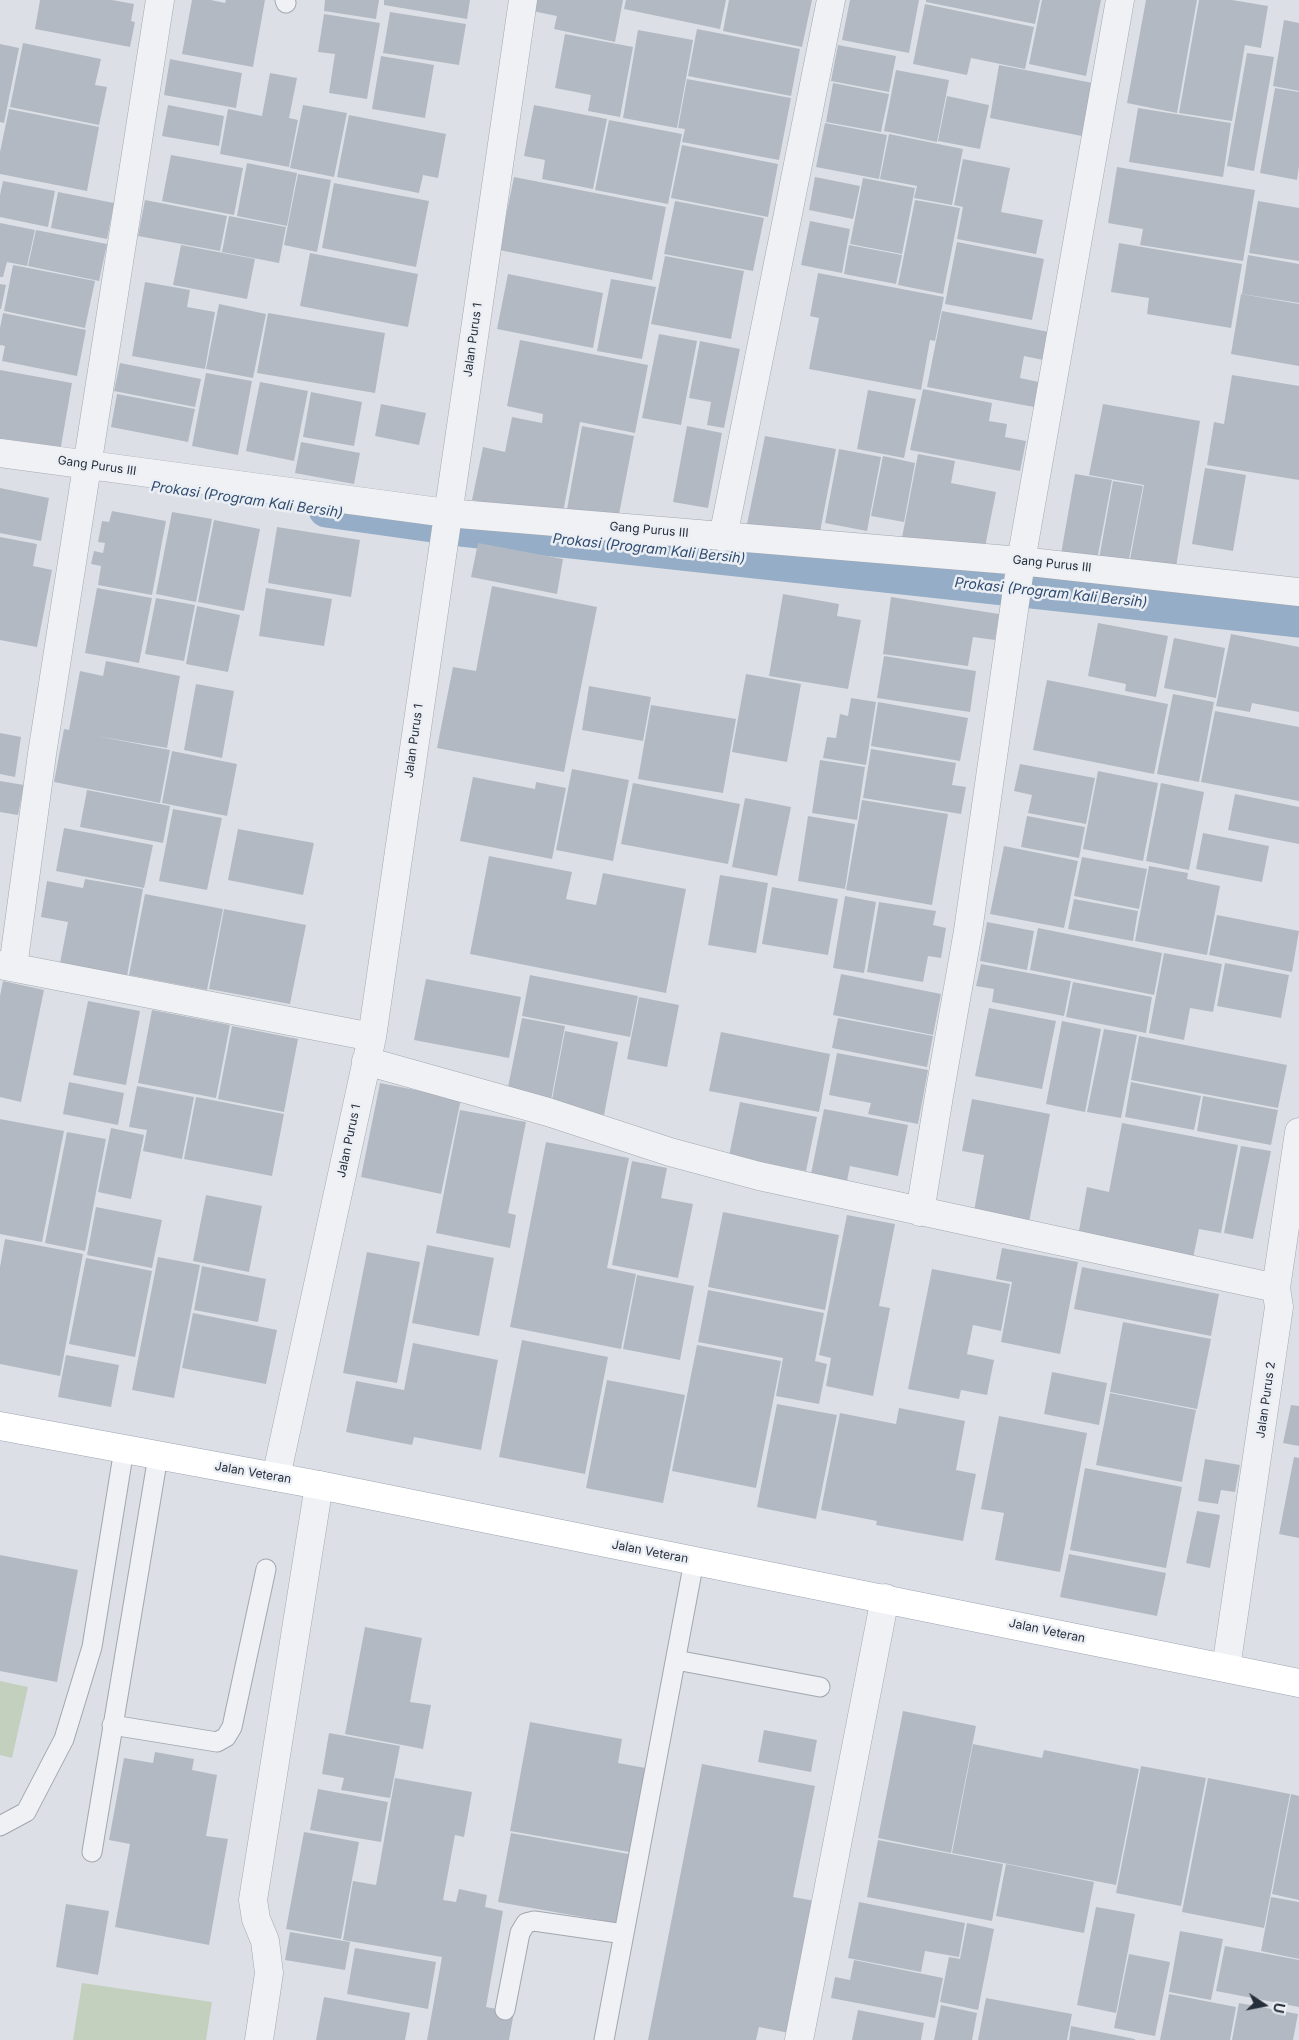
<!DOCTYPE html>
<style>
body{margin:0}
#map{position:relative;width:1299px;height:2040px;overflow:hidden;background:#dce0e6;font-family:Inter,sans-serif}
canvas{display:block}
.north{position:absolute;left:1239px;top:1980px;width:50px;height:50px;-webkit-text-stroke:4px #ebeff4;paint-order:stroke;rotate:101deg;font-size:14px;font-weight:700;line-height:20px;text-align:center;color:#262e3c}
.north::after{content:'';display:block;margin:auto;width:18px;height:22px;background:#262e3c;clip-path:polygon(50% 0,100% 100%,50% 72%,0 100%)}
</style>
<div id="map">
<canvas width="1299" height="2040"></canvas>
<div class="north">U</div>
</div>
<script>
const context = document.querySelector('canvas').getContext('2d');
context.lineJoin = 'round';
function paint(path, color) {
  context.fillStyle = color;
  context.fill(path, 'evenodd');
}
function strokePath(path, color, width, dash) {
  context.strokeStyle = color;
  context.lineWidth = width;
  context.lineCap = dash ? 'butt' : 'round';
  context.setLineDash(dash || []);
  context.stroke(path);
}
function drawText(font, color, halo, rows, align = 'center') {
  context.font = font + ' Inter,sans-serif';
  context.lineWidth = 5;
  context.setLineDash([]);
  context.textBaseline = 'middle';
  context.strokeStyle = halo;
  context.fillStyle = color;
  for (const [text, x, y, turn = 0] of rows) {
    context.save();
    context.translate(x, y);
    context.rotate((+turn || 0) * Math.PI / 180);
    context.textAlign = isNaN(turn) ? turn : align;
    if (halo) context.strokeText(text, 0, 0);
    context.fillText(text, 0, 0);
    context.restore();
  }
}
paint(new Path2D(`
 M0,1681L28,1687L12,1758L0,1755Z
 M82,1983L212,2002L206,2040H73Z`), '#c2d0bd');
strokePath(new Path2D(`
 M326,510L461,529L1299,620`), '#96adc7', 35);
paint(new Path2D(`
 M40,0H112L134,4L131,21L135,22L130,47L35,29Z
 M192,0H211L225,3L226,0H265L253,67L182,54Z
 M325,0H379L376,19L324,11Z
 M384,0H470L467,19L384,5Z
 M534,0H623L615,42L554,29L557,16L532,11Z
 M626,0H726L720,29L624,9Z
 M729,0H812L802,47L723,31Z
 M850,0H919L909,53L842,40Z
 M926,0H1040L1035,24L926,2Z
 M1042,0H1101L1086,76L1029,64Z
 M1146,0H1197L1177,113L1127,103Z
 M1199,0H1232L1268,6L1261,48L1245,45L1232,121L1179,113Z
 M925,4L1034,27L1025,69L971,58L967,75L913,64Z
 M390,12L466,24L459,65L383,53Z
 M324,14L380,23L367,99L329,93L335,54L318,52Z
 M1284,20L1299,23V91L1273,86Z
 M697,29L800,49L791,96L688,76Z
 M638,30L693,40L677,128L623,118Z
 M565,34L633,47L620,117L588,111L591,95L555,88Z
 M23,43L101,59L95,85L107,87L99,125L10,107Z
 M0,44L19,48L4,123L0,122Z
 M838,45L896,56L889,92L831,81Z
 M1247,53L1274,57L1254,171L1227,166Z
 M381,56L434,65L425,118L372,109Z
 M170,59L242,73L236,108L164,95Z
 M999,65L1093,83L1082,136L990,118Z
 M896,70L949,80L937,142L884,131Z
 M270,73L297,78L289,118L298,120L289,167L220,154L228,109L262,116Z
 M687,79L791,98L779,160L682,142L685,129L678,128Z
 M833,83L889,94L881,132L826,122Z
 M1275,88L1299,92V166L1297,180L1260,173Z
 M947,96L989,105L980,149L938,141Z
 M168,105L224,116L219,146L162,136Z
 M303,105L347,113L334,177L290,168Z
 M534,105L607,119L593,189L542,179L545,160L524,156Z
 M1138,108L1231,123L1223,177L1129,162Z
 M9,109L99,127L87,191L0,174V152Z
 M349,115L446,134L438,178L423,175L419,193L337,177Z
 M609,120L682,134L668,204L595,190Z
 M825,123L887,135L879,179L816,167Z
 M889,134L963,149L952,205L914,198L917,186L880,179Z
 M682,145L778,164L768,217L671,198Z
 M171,155L243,168L234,215L162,201Z
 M963,159L1010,168L1001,212L1043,220L1036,254L957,239L963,207L954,205Z
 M247,163L297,173L287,226L237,216Z
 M1117,167L1255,190L1243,261L1140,245L1143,229L1108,223Z
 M298,174L331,180L317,252L284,245Z
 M514,177L666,207L652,280L499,250Z
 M815,177L860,186L853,219L809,210Z
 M863,178L915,188L902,254L850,244Z
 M3,181L55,191L48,227L0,217V195Z
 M334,183L429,201L416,267L322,248Z
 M58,192L114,203L107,239L51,228Z
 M145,200L227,216L220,251L138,236Z
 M915,200L960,208L943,294L898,285Z
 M675,201L764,218L753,271L664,254Z
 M1258,201L1299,208V261L1249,253Z
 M229,216L286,227L279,263L222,252Z
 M810,221L850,229L842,273L801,265Z
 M0,223L35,230L27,266L7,262L3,277H0Z
 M36,230L107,244L99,281L28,266Z
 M957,242L1044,259L1032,320L945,304Z
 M1119,243L1242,264L1231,328L1147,314L1149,298L1111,292Z
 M181,245L255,259L247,299L173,285Z
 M849,245L902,255L896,284L844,274Z
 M310,253L418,274L408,327L300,306Z
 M1248,255L1299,264V303L1242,294Z
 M665,256L744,271L731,339L651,324Z
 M13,265L95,281L85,328L4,311Z
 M818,273L944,297L935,341L930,340L921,390L809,369L819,318L810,316Z
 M508,274L603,293L593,348L497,329Z
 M611,279L656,287L642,359L597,351Z
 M145,282L190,290L187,307L215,312L205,369L132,356Z
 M0,284L6,285L1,309H0Z
 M1241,294L1299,304V366L1231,354Z
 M219,304L266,314L253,378L206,369Z
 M942,311L1049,332L1043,360L1024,356L1020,378L1039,382L1034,407L927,387Z
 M3,313L86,330L77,376L2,361L5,346L0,345V328Z
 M268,313L385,333L375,393L257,373Z
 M659,334L697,341L681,425L642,418Z
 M520,340L648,365L635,433L580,422L562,518L472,500L483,447L505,452L512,417L542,423L543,414L507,406Z
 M700,341L740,349L724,428L707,425L711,402L689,398Z
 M120,363L201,379L195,407L114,391Z
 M0,370L72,383L60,452L0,442Z
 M206,373L252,381L238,455L192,446Z
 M1232,375L1299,386V480L1207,465L1214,422L1224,424Z
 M260,382L308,391L294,461L246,451Z
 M923,389L992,403L989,421L1007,424L1005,437L1026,441L1020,471L910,450Z
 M868,390L916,399L904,458L857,449Z
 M311,392L362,402L354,446L303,437Z
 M117,394L195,409L188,442L111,427Z
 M381,404L426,413L419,445L375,436Z
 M1103,404L1200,421L1175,573L1129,565L1144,485L1089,475Z
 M582,426L634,436L617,525L566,515Z
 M687,426L722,433L708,508L673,502Z
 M765,436L836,449L818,542L746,529Z
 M301,442L360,453L354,484L295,473Z
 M839,449L881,457L867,531L825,523Z
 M918,454L955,461L951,483L996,492L985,547L954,541L952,553L901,543Z
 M883,456L915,463L904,522L871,516Z
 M1205,468L1246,475L1233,551L1192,544Z
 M1075,474L1112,480L1097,560L1061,554Z
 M1113,481L1143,486L1128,564L1099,559Z
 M0,488L49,498L41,541L0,533Z
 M112,511L166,521L152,595L98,585L101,566L91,564L94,551L103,553L105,543L98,542L102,521L109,522Z
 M172,512L212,519L196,602L156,594Z
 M214,520L260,529L244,611L198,602Z
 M277,527L360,540L351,597L268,583Z
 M0,537L37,544L33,566L52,570L37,647L0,640Z
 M478,543L563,559L557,594L471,577Z
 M492,586L597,607L564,772L437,748L453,667L476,671Z
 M97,588L152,598L139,663L85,653Z
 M266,588L332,599L324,646L259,636Z
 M783,594L839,604L837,616L861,620L848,689L769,676Z
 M891,597L999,614L995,640L973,637L968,666L883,654Z
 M156,598L195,605L184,661L145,654Z
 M197,606L240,615L228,672L186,664Z
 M1098,623L1168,636L1156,697L1125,691L1126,684L1088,676Z
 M1231,634L1299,647V712L1252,703L1250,712L1216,706Z
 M1174,638L1225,648L1216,698L1164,688Z
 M884,656L976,671L970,712L877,698Z
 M106,661L180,676L167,748L96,736L170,750L160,803L54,782L64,729L69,730L80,671L103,676Z
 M746,674L801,684L787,762L732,752Z
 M1047,680L1168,704L1154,774L1033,750Z
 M196,684L234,691L222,758L184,750Z
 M589,686L651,697L643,741L582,730Z
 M1173,694L1214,702L1199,782L1157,774Z
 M851,698L876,702L866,765L823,758L827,737L836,738L840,714L848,716Z
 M878,702L968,718L960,761L871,746Z
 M651,705L736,719L723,793L638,779Z
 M1215,711L1299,727V801L1201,782Z
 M0,733L21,737L15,777L0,774Z
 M871,749L956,763L952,785L966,787L961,814L863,798Z
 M172,751L237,764L227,816L162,803Z
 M820,760L865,767L857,820L812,813Z
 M1020,764L1095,778L1086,824L1028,813L1032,795L1014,791Z
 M572,769L629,780L613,861L556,850Z
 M1098,771L1158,783L1143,861L1083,849Z
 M473,777L535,789L536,782L566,788L552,859L460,841Z
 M0,781L24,785L18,815L0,812Z
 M633,783L740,804L728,864L621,844Z
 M1161,783L1204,792L1189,870L1146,861Z
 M87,790L170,806L163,843L80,827Z
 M1235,794L1299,807V844L1228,830Z
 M745,798L791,807L777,876L732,867Z
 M862,800L948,814L932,905L846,890Z
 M173,809L222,818L207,890L159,881Z
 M808,816L855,824L845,889L798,881Z
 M1027,816L1085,827L1079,858L1021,847Z
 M64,828L153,845L144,888L56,871Z
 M238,829L314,843L303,895L228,880Z
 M1203,833L1269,846L1262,882L1196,869Z
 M1004,846L1078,861L1064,928L990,914Z
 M489,856L572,872L566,899L596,905L603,873L686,889L666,993L470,954Z
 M1082,857L1147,869L1139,909L1074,896Z
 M1149,866L1188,873L1187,879L1220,886L1207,955L1135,941Z
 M720,875L768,883L756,953L708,945Z
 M85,879L143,889L127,976L60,963L68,922L41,917L47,881L83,888Z
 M772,887L838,899L828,955L762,944Z
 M145,894L223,909L207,990L129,975Z
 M845,896L876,902L864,973L833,968Z
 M1074,899L1138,911L1133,941L1068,929Z
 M879,902L936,911L933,925L946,928L941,958L928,956L923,982L867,972Z
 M224,909L306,925L290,1004L209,989Z
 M1217,915L1299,931L1292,972L1209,955Z
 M987,922L1034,931L1027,970L980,961Z
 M1038,928L1162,953L1154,995L1030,970Z
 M1164,953L1222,964L1213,1012L1190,1008L1184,1040L1149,1033Z
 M1225,963L1289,975L1281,1018L1217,1006Z
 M981,964L1071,981L1064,1016L992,1002L994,989L976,986Z
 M841,974L941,994L933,1035L833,1015Z
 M530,975L638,996L630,1037L522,1016Z
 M426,979L521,997L509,1058L414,1040Z
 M3,981L44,990L21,1102L0,1097V996Z
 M1073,982L1152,997L1146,1033L1066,1017Z
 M639,997L679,1005L667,1067L627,1059Z
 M88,1001L140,1011L126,1085L73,1075Z
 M989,1008L1056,1021L1042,1089L975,1076Z
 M152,1010L230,1025L216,1098L138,1083Z
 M522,1018L565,1026L551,1100L507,1092Z
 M838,1018L933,1036L927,1067L832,1048Z
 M1062,1021L1101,1029L1085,1112L1046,1104Z
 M232,1026L298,1039L284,1112L218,1099Z
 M1104,1029L1137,1035L1121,1118L1087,1112Z
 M565,1031L618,1042L604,1115L551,1105Z
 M721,1032L830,1054L819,1112L709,1091Z
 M1139,1036L1287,1065L1278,1108L1131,1080Z
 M837,1053L928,1070L918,1124L868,1114L871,1103L829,1095Z
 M69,1082L124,1093L118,1125L63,1114Z
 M1131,1082L1201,1096L1194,1130L1125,1117Z
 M380,1083L461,1099L441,1194L361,1177Z
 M137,1086L194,1097L182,1159L143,1151L147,1130L129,1127Z
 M1203,1096L1278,1110L1271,1145L1197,1131Z
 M196,1097L284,1114L272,1176L184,1159Z
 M972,1099L1050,1114L1028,1227L973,1217L984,1155L962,1151Z
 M740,1102L817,1117L806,1171L729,1156Z
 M824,1109L908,1125L898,1176L850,1166L846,1186L810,1179Z
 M460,1110L526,1122L508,1213L516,1215L510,1248L436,1233Z
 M0,1119L64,1131L42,1242L0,1234Z
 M1122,1123L1238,1145L1221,1233L1199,1229L1193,1258L1078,1236L1087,1187L1109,1192Z
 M111,1128L144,1135L131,1199L98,1192Z
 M67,1132L106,1139L85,1251L45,1243Z
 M546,1142L629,1158L607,1268L636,1274L621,1349L510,1327Z
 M1241,1146L1271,1151L1253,1239L1224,1233Z
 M632,1161L667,1168L661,1198L693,1204L678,1278L612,1265Z
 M206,1195L262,1206L249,1272L193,1261Z
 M96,1207L162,1220L152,1268L87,1255Z
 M723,1212L839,1235L825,1310L708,1287Z
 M847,1215L895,1224L879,1306L890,1308L873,1396L826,1386L831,1358L819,1355Z
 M5,1239L83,1254L60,1376L0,1364V1267Z
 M427,1245L494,1258L479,1336L412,1323Z
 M1002,1248L1078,1262L1060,1354L1001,1342L1012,1282L996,1279Z
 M367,1252L420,1262L397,1383L343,1373Z
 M158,1257L200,1265L174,1398L132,1390Z
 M86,1258L152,1271L135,1357L69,1344Z
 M202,1266L266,1279L258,1322L194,1310Z
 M1082,1267L1219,1294L1211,1336L1074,1309Z
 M932,1269L1010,1284L1001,1331L973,1325L967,1354L994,1360L987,1395L961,1390L959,1399L908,1389Z
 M637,1275L694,1286L680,1360L623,1349Z
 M708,1290L824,1313L815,1361L827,1364L819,1404L776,1396L783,1358L698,1342Z
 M193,1313L277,1330L266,1384L182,1368Z
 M1123,1322L1211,1339L1197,1409L1110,1392Z
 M522,1340L608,1357L585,1474L499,1457Z
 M413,1343L498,1360L481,1450L414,1437L412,1445L346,1432L356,1381L404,1390Z
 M697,1345L781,1361L756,1488L672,1471Z
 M66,1355L119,1365L111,1407L58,1397Z
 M1052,1372L1107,1383L1099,1425L1044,1414Z
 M607,1380L685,1395L663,1503L586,1488Z
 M1110,1393L1196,1410L1182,1482L1096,1465Z
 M777,1404L837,1415L816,1519L757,1507Z
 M1291,1405L1299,1406V1446L1283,1443Z
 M899,1408L965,1421L956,1470L976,1474L963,1541L876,1525L877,1521L821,1510L840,1413L896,1424Z
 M999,1416L1087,1433L1060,1572L995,1560L1004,1513L981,1509Z
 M1294,1457L1299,1458V1538L1279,1534Z
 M1205,1459L1240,1465L1235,1492L1221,1490L1218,1504L1198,1501Z
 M1085,1468L1182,1487L1166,1568L1070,1550Z
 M1197,1511L1220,1515L1210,1568L1186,1563Z
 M1069,1554L1166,1573L1157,1616L1060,1597Z
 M0,1555L78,1570L57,1682L0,1671Z
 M365,1627L422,1638L410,1702L431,1705L423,1749L345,1734Z
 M903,1711L976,1726L951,1853L878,1838Z
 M530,1722L622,1739L618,1763L651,1769L635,1853L510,1831Z
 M764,1730L817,1740L811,1772L758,1762Z
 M329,1733L400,1746L390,1798L341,1790L344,1778L322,1774Z
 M973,1744L1042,1758L1044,1750L1139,1769L1116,1885L952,1853Z
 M155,1752L194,1759L192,1770L217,1775L206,1836L228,1839L209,1945L115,1927L130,1844L109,1840L124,1758L153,1763Z
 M702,1764L815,1786L793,1897L815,1901L789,2033L759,2027L756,2040H648Z
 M1141,1766L1206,1778L1181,1906L1116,1893Z
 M395,1778L472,1792L464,1837L455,1835L443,1900L456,1902L459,1889L487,1895L485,1907L503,1911L486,2007L514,2012L509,2040H427L442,1957L343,1940L353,1881L376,1885Z
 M1208,1778L1290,1794L1264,1928L1182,1912Z
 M318,1789L388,1802L381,1842L310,1830Z
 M1291,1794L1299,1796V1900L1272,1894Z
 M304,1832L359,1842L341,1939L286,1929Z
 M511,1833L634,1855L622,1924L498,1902Z
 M878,1840L1003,1864L992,1921L867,1897Z
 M1006,1864L1094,1882L1084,1933L996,1916Z
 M1271,1897L1299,1902V1959L1261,1951Z
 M859,1902L965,1923L959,1957L925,1951L921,1972L848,1958Z
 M66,1904L109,1911L98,1975L56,1967Z
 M1096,1907L1135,1914L1116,2013L1077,2005Z
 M967,1923L994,1929L978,2010L940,2002L949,1957L960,1959Z
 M1180,1931L1223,1939L1211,2000L1169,1992Z
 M290,1932L350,1942L345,1970L285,1960Z
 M1225,1946L1299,1960V2007L1216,1991Z
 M355,1948L436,1962L428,2009L347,1994Z
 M1129,1954L1170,1962L1155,2036L1114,2028Z
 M854,1960L943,1978L935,2018L831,1998L835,1977L850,1980Z
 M1169,1994L1236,2007L1230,2040H1160Z
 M324,1997L410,2013L405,2040H316Z
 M986,1998L1072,2014L1067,2040H978Z
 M1239,2003L1298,2014L1293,2040H1232Z
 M941,2005L977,2013L972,2040H934Z
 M858,2010L924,2023L921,2040H852Z
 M1071,2026L1135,2039V2040H1069Z`), '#b3b9c3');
const lane = new Path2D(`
 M285,0L286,3
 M676,1660L820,1687
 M112,1725L217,1742L226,1737L232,1727L266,1569
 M0,1826L26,1812L64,1739L92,1647L124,1449
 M92,1852L158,1456
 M505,2010L520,1933L526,1923L534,1921L624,1934
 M604,2040L694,1561`);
const street = new Path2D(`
 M0,453L447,513L1021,561L1299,592
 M723,537L831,0
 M0,965L372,1037
 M13,967L42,754L160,0
 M366,1061L548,1112L670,1152L759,1176L1276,1288
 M920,1212L939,1096L968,931L1021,561L1120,0
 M276,1477L372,1037L523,0
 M1226,1668L1279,1307L1276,1288L1299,1132
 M259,2040L269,1973L265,1941L256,1919L253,1900L319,1485
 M799,2040L885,1598`);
const primary = new Path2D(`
 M0,1426L319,1485L1299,1683`);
strokePath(lane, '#a2a7b0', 21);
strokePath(street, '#a2a7b0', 29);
strokePath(primary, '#9ba4b2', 29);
strokePath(lane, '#eff1f5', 19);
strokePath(street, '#eff1f5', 28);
strokePath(primary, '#fff', 28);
drawText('12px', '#262e3c', '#ebeff4', [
 ["Jalan Purus 1",473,340,-82],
 ["Gang Purus III",97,466,8],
 ["Gang Purus III",649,530,5],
 ["Gang Purus III",1052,564,6],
 ["Jalan Purus 1",414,741,-82],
 ["Jalan Purus 1",349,1141,-78],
 ["Jalan Purus 2",1266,1400,-82],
 ["Jalan Veteran",253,1473,10],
 ["Jalan Veteran",650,1552,11],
 ["Jalan Veteran",1047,1631,12]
]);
drawText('italic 14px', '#304c70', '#ebeff4', [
 ["Prokasi (Program Kali Bersih)",247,500,8],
 ["Prokasi (Program Kali Bersih)",649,549,6],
 ["Prokasi (Program Kali Bersih)",1051,593,6]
]);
</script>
